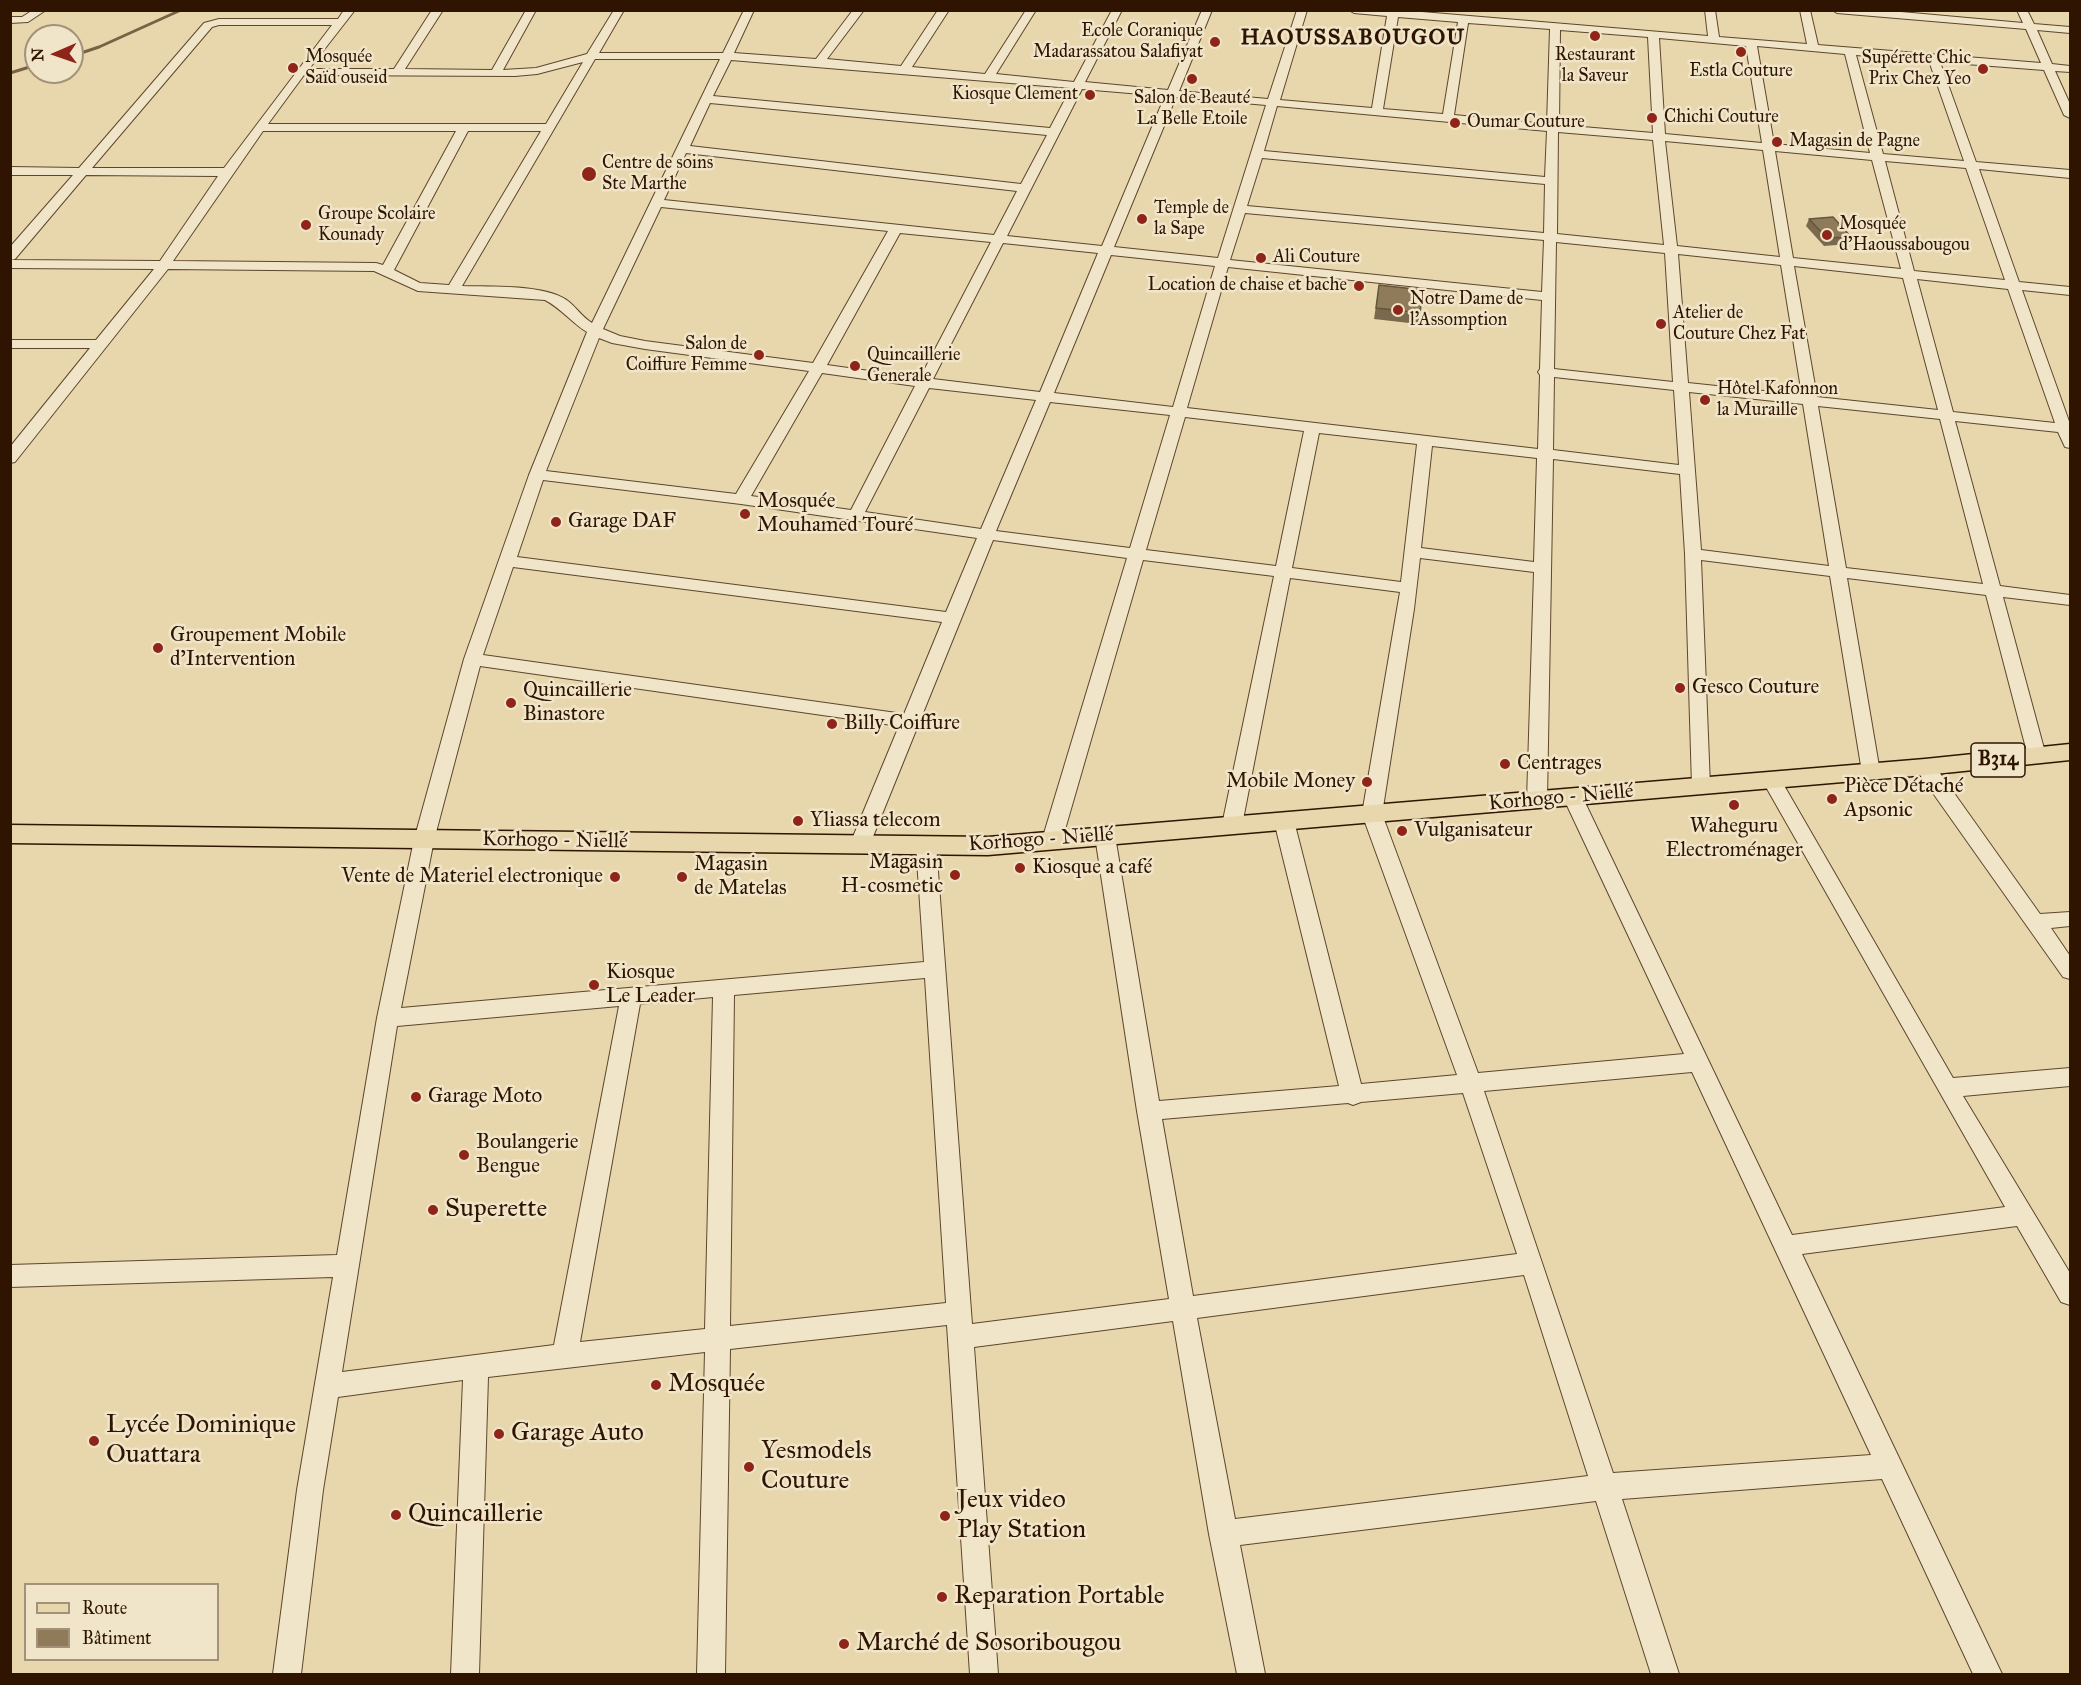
<!DOCTYPE html>
<meta charset="utf-8">
<style>
body{margin:0}
#map{position:relative;width:2081px;height:1685px;overflow:hidden;background:#e8d7ac;font-family:"IM FELL Great Primer",serif}
canvas{display:block}
.frame{position:absolute;inset:0;border:12px solid #2f1501;pointer-events:none}
.legend{position:absolute;left:24px;top:1583px;width:195px;height:78px;box-sizing:border-box;background:#f0e5c9;border:2px solid #a39279;margin:0;padding:8px 10px;list-style:none;font-size:18px;color:#2f1501}
.legend li{display:flex;align-items:center;gap:12px;height:30px}
.legend b{width:30px;border:2px solid #a39279}
.north{position:absolute;left:24px;top:24px;width:60px;height:60px;box-sizing:border-box;background:#f0e5c9;border:2px solid #a39279;border-radius:50%;rotate:268deg;font-size:16px;font-weight:700;line-height:24px;text-align:center;color:#2f1501}
.north::after{content:'';display:block;margin:auto;width:21px;height:27px;background:#8f2418;clip-path:polygon(50% 0,100% 100%,50% 72%,0 100%)}
</style>
<div id="map">
<canvas width="2081" height="1685"></canvas>
<div class="frame"></div>
<ul class="legend">
<li><b style="height:8px;background:#e8d7ac"></b>Route</li>
<li><b style="height:16px;background:#8f7a5a"></b>Bâtiment</li>
</ul>
<div class="north">N</div>
</div>
<script>
const context = document.querySelector('canvas').getContext('2d');
context.lineJoin = 'round';
function strokePath(path, color, width, dash) {
  context.strokeStyle = color;
  context.lineWidth = width;
  context.lineCap = dash ? 'butt' : 'round';
  context.setLineDash(dash || []);
  context.stroke(path);
}
function paint(path, color) {
  context.fillStyle = color;
  context.fill(path, 'evenodd');
}
function drawText(font, color, halo, rows, align = 'center') {
  context.font = font + ' "IM FELL Great Primer",serif';
  context.lineWidth = 5;
  context.setLineDash([]);
  context.textBaseline = 'middle';
  context.strokeStyle = halo;
  context.fillStyle = color;
  for (const [text, x, y, turn = 0] of rows) {
    context.save();
    context.translate(x, y);
    context.rotate((+turn || 0) * Math.PI / 180);
    context.textAlign = isNaN(turn) ? turn : align;
    if (halo) context.strokeText(text, 0, 0);
    context.fillText(text, 0, 0);
    context.restore();
  }
}
strokePath(new Path2D(`
 M72,56L99,47L181,10
 M10,73L36,65`), '#786245', 3);
const minor = new Path2D(`
 M33,10H46L28,22L10,23V17H22Z
 M344,10H355L309,69H394L432,10H443L405,69L492,70L526,10H536L503,70L536,68L587,54L614,10H624L599,53H723L744,10H754L734,53L816,59L853,10H864L827,59L901,66L938,10H949L912,67L985,74L1026,10H1036L996,74L1074,82L1112,10H1122L1085,82L1168,90L1202,10H1212L1179,91L1268,99L1297,10H1307L1280,100L1372,108L1387,16L1354,13L1349,10H1398L1708,36L1705,10H1715L1719,37L1807,44L1800,10H1810L1818,45L2041,63L2026,29L1837,13L1832,10H1879L2023,23L2017,10H2027L2034,24L2070,27V33L2037,30L2052,64L2070,66V72L2055,71L2070,104V118L2064,115L2044,70L1940,62L1976,162L2070,170V178L1979,169L2019,282L2070,287V295L2022,290L2070,424V448L2065,447L2058,432L1955,421L2000,586L2070,595V605L2003,597L2046,756L2044,760L2037,762L2030,760L2028,756L1986,595L1847,578L1880,772L1878,777L1871,778L1864,777L1862,772L1830,576L1701,560L1710,786L1708,791L1701,793L1694,791L1692,786L1685,554L1680,474L1553,459L1547,800L1544,805L1537,807L1530,805L1527,800L1534,572L1420,558L1414,609L1382,814L1478,1073L1684,1054L1563,797L1566,792L1573,790L1580,792L1792,1235L2005,1207L1762,780L1764,775L1771,773L1778,775L1953,1078L2070,1068V1086L1963,1096L2070,1273V1305L2061,1302L2017,1226L1802,1254L2002,1674H1973L1882,1479L1622,1499L1679,1674H1651L1596,1501L1240,1545L1265,1674H1237L1209,1534L1173,1321L974,1347L998,1674H970L947,1325L730,1349L725,1674H697L705,1352L488,1377L479,1674H451L463,1380L338,1397L323,1490L301,1674H273L297,1490L333,1277L10,1287V1265L337,1255L377,1018L414,840L464,659L529,475L587,332C572,323 562,309 545,300L418,291L374,271L168,269L15,462L10,463V447L90,348H10V340H96L154,269L10,268V260L160,261L218,176L86,175L15,259L10,260V247L73,175H10V167L79,168L204,23L219,19H338ZM1398,17L1458,22L1443,114L1383,109ZM1468,23L1550,29L1547,124L1454,115ZM219,25H332L224,168H92L212,27ZM1560,30L1648,37L1653,133L1559,125ZM1659,38L1746,46L1762,143L1665,134ZM1757,46L1845,54L1870,153L1774,144ZM1856,55L1929,61L1964,161L1883,154ZM595,59H720L592,323C582,317 577,308 568,301C546,284 490,287 462,286ZM731,60L1071,88L1050,128L713,96ZM583,62L546,124H268L304,75L515,76L537,74ZM1082,89L1165,96L1102,246L1007,236ZM1176,97L1266,105L1218,258L1114,247ZM710,103L1047,135L1021,184L690,146ZM1277,106L1547,131L1545,177L1264,151ZM263,131H456L383,265L376,263L173,261ZM468,131H541L449,285L420,283L394,270ZM1558,132L1653,140L1664,245L1557,234ZM1665,141L1763,150L1780,257L1677,246ZM1775,151L1872,160L1901,269L1793,258ZM686,153L1017,191L994,235L664,200ZM1262,158L1545,184L1544,233L1247,206ZM1885,161L1966,168L2005,280L1914,271ZM661,207L888,231L813,363L645,341L620,336L603,329ZM1245,213L1544,240L1542,292L1230,260ZM900,233L991,242L920,378L827,365ZM1556,242L1665,253L1673,382L1554,369ZM1003,243L1098,253L1040,392L933,379ZM1678,254L1781,265L1802,395L1688,383ZM1111,255L1215,266L1173,407L1054,393ZM1794,266L1903,278L1938,410L1817,397ZM1228,267L1542,300L1540,369L1538,372L1540,375L1538,449L1187,408ZM1917,279L2008,289L2055,423L1953,412ZM599,338L612,343L645,349L809,371L736,494L546,471ZM822,373L915,386L851,510L751,496ZM1554,377L1674,390L1679,465L1553,450ZM929,388L1036,400L981,529L865,512ZM1689,392L1803,404L1829,566L1701,550ZM1050,402L1170,415L1130,548L996,531ZM1818,406L1940,419L1983,584L1846,568ZM1185,417L1304,431L1276,566L1146,550ZM1319,433L1417,444L1401,582L1292,568ZM1432,446L1537,458L1534,562L1421,548ZM543,480L741,504L977,538L946,612L517,557ZM993,540L1127,558L1042,840L1045,845L1052,847L1059,845L1062,840L1143,560L1274,576L1222,825L1225,830L1232,832L1239,830L1242,825L1290,578L1400,592L1362,814L1457,1075L1361,1084L1294,821L1291,816L1284,814L1277,816L1274,821L1339,1086L1159,1101L1115,836L1112,831L1105,829L1098,831L1095,836L1137,1111L1169,1299L972,1324L936,845L933,840L926,838L919,840L916,845L924,962L401,1008L434,840L480,666L899,726L850,844L853,849L860,851L867,849L870,844ZM513,567L942,622L904,714L483,655ZM925,978L946,1303L730,1326L734,995ZM713,997L705,1329L580,1342L640,1004ZM619,1006L554,1345L342,1372L397,1026ZM1692,1072L1871,1455L1613,1473L1484,1091ZM1463,1093L1517,1254L1193,1296L1162,1119L1348,1103L1353,1105L1361,1102ZM1524,1275L1588,1476L1235,1519L1197,1318Z
 M1925,761L1932,762L2040,914L2070,912V926L2051,928L2070,956V979L2063,977L1918,772L1916,767L1918,762Z`);
const major = new Path2D(`
 M2070,744V760L1925,775L988,855L10,843V825L988,837L1925,759Z`);
strokePath(minor, '#5d462c', 2);
strokePath(major, '#2f1501', 3);
paint(minor, '#f0e5c9');
paint(major, '#e8d7ac');
paint(new Path2D(`
 M1809,219L1851,237L1848,244L1824,246L1806,226Z
 M1379,285L1420,313L1418,324L1374,319Z`), '#7b694d');
const building = new Path2D(`
 M1833,217L1851,237L1827,238L1809,219Z
 M1379,285L1423,290L1420,313L1376,308Z`);
paint(building, '#8f7a5a');
strokePath(building, '#64553f', 1.5);
for (const [x, y, r, color] of [
 [1595,36,6,"#8f2418"],
 [1215,42,6,"#8f2418"],
 [1741,52,6,"#8f2418"],
 [293,68,6,"#8f2418"],
 [1983,69,6,"#8f2418"],
 [1192,79,6,"#8f2418"],
 [1090,95,6,"#8f2418"],
 [1652,118,6,"#8f2418"],
 [1455,123,6,"#8f2418"],
 [1777,142,6,"#8f2418"],
 [589,174,8,"#8f2418"],
 [1142,219,6,"#8f2418"],
 [306,225,6,"#8f2418"],
 [1827,235,6,"#8f2418"],
 [1261,258,6,"#8f2418"],
 [1359,286,6,"#8f2418"],
 [1398,310,6,"#8f2418"],
 [1661,324,6,"#8f2418"],
 [759,355,6,"#8f2418"],
 [855,366,6,"#8f2418"],
 [1705,400,6,"#8f2418"],
 [745,514,6,"#8f2418"],
 [556,522,6,"#8f2418"],
 [158,648,6,"#8f2418"],
 [1680,688,6,"#8f2418"],
 [511,703,6,"#8f2418"],
 [832,724,6,"#8f2418"],
 [1505,764,6,"#8f2418"],
 [1367,782,6,"#8f2418"],
 [1832,799,6,"#8f2418"],
 [1734,805,6,"#8f2418"],
 [798,821,6,"#8f2418"],
 [1402,831,6,"#8f2418"],
 [1020,868,6,"#8f2418"],
 [955,875,6,"#8f2418"],
 [615,877,6,"#8f2418"],
 [682,877,6,"#8f2418"],
 [594,985,6,"#8f2418"],
 [416,1097,6,"#8f2418"],
 [464,1155,6,"#8f2418"],
 [433,1210,6,"#8f2418"],
 [656,1385,6,"#8f2418"],
 [499,1434,6,"#8f2418"],
 [94,1441,6,"#8f2418"],
 [749,1467,6,"#8f2418"],
 [396,1515,6,"#8f2418"],
 [945,1516,6,"#8f2418"],
 [942,1597,6,"#8f2418"],
 [844,1644,6,"#8f2418"]
]) {
  const dot = new Path2D();
  dot.arc(x, y, r, 0, 2 * Math.PI);
  context.fillStyle = color;
  context.fill(dot);
  strokePath(dot, '#f0e5c9', 2);
}
drawText('18px', '#2f1501', '#f0e5c9', [
 ["Ecole Coranique",1203,32,"right"],
 ["Madarassatou Salafiyat",1203,53,"right"],
 ["Restaurant",1595,56,"center"],
 ["la Saveur",1595,77,"center"],
 ["Mosquée",305,58],
 ["Saïd ouseid",305,79],
 ["Supérette Chic",1971,59,"right"],
 ["Prix Chez Yeo",1971,80,"right"],
 ["Estla Couture",1741,72,"center"],
 ["Kiosque Clement",1078,95,"right"],
 ["Salon de Beauté",1192,99,"center"],
 ["La Belle Etoile",1192,120,"center"],
 ["Chichi Couture",1664,118],
 ["Oumar Couture",1467,123],
 ["Magasin de Pagne",1789,142],
 ["Centre de soins",602,164],
 ["Ste Marthe",602,185],
 ["Temple de",1154,209],
 ["la Sape",1154,230],
 ["Groupe Scolaire",318,215],
 ["Kounady",318,236],
 ["Mosquée",1839,225],
 ["d'Haoussabougou",1839,246],
 ["Ali Couture",1273,258],
 ["Location de chaise et bache",1347,286,"right"],
 ["Notre Dame de",1410,300],
 ["l'Assomption",1410,321],
 ["Atelier de",1673,314],
 ["Couture Chez Fat",1673,335],
 ["Salon de",747,345,"right"],
 ["Coiffure Femme",747,366,"right"],
 ["Quincaillerie",867,356],
 ["Generale",867,377],
 ["Hôtel Kafonnon",1717,390],
 ["la Muraille",1717,411]
], 'left');
for (const [x, y, w] of [
 [1998,760,54]
]) {
  const box = new Path2D();
  box.roundRect(x - w / 2, y - 17, w, 34, 4.5);
  context.fillStyle = '#f0e5c9';
  context.fill(box);
  strokePath(box, '#2f1501', 1.5);
}
drawText('bold 20px', '#2f1501', null, [
 ["B314",1998,760]
]);
drawText('21px', '#2f1501', '#f0e5c9', [
 ["Mosquée",757,502],
 ["Mouhamed Touré",757,526],
 ["Garage DAF",568,522],
 ["Groupement Mobile",170,636],
 ["d'Intervention",170,660],
 ["Gesco Couture",1692,688],
 ["Quincaillerie",523,691],
 ["Binastore",523,715],
 ["Billy Coiffure",844,724],
 ["Centrages",1517,764],
 ["Mobile Money",1355,782,"right"],
 ["Pièce Détaché",1844,787],
 ["Apsonic",1844,811],
 ["Yliassa telecom",810,821],
 ["Waheguru",1734,827,"center"],
 ["Electroménager",1734,851,"center"],
 ["Vulganisateur",1414,831],
 ["Magasin",943,863,"right"],
 ["H-cosmetic",943,887,"right"],
 ["Magasin",694,865],
 ["de Matelas",694,889],
 ["Kiosque a café",1032,868],
 ["Vente de Materiel electronique",603,877,"right"],
 ["Kiosque",606,973],
 ["Le Leader",606,997],
 ["Garage Moto",428,1097],
 ["Boulangerie",476,1143],
 ["Bengue",476,1167]
], 'left');
drawText('21px', '#2f1501', '#f0e5c9', [
 ["Korhogo - Niellé",1561,798,-5],
 ["Korhogo - Niellé",1041,840,-4],
 ["Korhogo - Niellé",555,841,1]
]);
context.letterSpacing = '1.5px';
drawText('bold 22px', '#2f1501', '#f0e5c9', [
 ["HAOUSSABOUGOU",1353,39]
]);
context.letterSpacing = '0px';
drawText('26px', '#2f1501', '#f0e5c9', [
 ["Superette",445,1210],
 ["Mosquée",668,1385],
 ["Lycée Dominique",106,1426],
 ["Ouattara",106,1456],
 ["Garage Auto",511,1434],
 ["Yesmodels",761,1452],
 ["Couture",761,1482],
 ["Jeux video",957,1501],
 ["Play Station",957,1531],
 ["Quincaillerie",408,1515],
 ["Reparation Portable",954,1597],
 ["Marché de Sosoribougou",856,1644]
], 'left');
</script>
